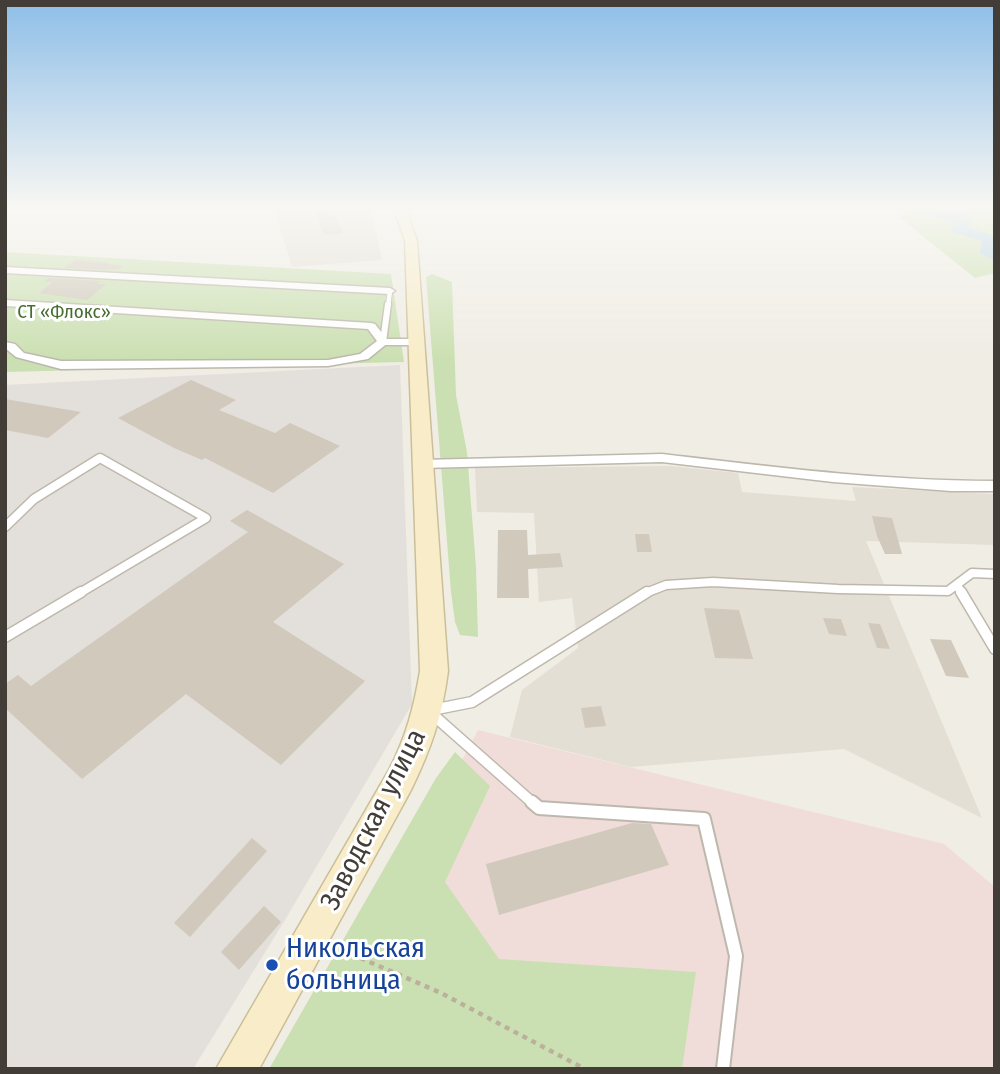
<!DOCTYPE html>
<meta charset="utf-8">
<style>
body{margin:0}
#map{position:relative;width:1000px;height:1074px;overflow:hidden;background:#f0ede5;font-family:"Fira Sans Condensed",sans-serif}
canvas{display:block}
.frame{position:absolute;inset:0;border:7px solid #423d36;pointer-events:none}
</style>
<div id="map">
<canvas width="1000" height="1074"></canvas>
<div class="frame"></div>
</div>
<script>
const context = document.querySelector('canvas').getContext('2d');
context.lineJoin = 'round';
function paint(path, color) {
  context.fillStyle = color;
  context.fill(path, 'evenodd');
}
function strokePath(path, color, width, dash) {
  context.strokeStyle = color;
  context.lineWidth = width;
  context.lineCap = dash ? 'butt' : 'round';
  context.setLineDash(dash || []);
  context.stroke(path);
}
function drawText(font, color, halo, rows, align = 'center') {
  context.font = font + ' "Fira Sans Condensed",sans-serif';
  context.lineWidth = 6;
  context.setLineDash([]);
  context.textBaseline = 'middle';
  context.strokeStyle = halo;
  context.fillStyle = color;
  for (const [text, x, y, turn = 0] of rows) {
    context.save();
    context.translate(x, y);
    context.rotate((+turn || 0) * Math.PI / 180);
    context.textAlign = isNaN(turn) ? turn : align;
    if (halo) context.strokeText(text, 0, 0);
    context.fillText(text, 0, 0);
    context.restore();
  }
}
paint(new Path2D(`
 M274,207H371L382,260L292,267Z
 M671,466L738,473L742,492L856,501L852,487L995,494V545L866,541L982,818L844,749L631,767L510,737L522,690L578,648L572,598L539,602L534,513L477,512L475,468Z`), '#e4dfd4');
paint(new Path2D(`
 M400,365L412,704L285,920L193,1069H5V385Z`), '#e3dfda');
paint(new Path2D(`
 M478,730L944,844L995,887V1069H300Z`), '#f0ddda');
paint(new Path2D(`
 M911,207H995V273L975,278L900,218Z
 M5,252L391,274L404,362L5,372Z
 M432,274L452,282L456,395L467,452L476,567L478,637L460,635L455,622L451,592L426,277Z
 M455,752L490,786L445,882L499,959L696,972L682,1069H269L436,778Z`), '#cbe0b2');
paint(new Path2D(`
 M951,207L971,209V215L960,217L972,222L967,227L994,236L995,260L980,253L982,241L953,232L951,229L955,224L931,215L933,212L952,209Z`), '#a8cde7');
paint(new Path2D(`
 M325,209L328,214H334L343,233L324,235L314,210Z
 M75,260L110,263L108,264L123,266L116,270L64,268Z
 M49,278L101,281L97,284H106L87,300L39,293L53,282H44Z
 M191,380L236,400L219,410L275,433L290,423L340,446L273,493L205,458L202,460L174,448L118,418Z
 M5,399L81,412L48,438L5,430Z
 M247,510L344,564L273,622L365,681L281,765L186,694L82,779L5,708V684L18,675L31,686L248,532L230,521Z
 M872,516L892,518L902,554H885L877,536Z
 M498,530H527L528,555L560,553L563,567L528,569L529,598H497Z
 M635,534H649L652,552H637Z
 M704,608L739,610L753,659L715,658Z
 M823,618L841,619L847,636L829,634Z
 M868,623L880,624L890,649L877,648Z
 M930,639L951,640L969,678L946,676Z
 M601,706L606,726L585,728L581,708Z
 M632,823L651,824L669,865L499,915L486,864Z
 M252,838L267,851L190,937L174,923Z
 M264,906L281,922L239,970L221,952Z`), '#d1c9bc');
const laneFar4 = new Path2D(`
 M388,306L390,291`);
const laneFar3 = new Path2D(`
 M388,304L383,342H418`);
const laneFar2 = new Path2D(`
 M5,527L34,499L100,458L206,518L78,594
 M957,585L962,594
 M643,594L666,585L713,582L838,589L948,591L972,573L995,574`);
const laneFar1 = new Path2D(`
 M961,592L995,649
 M5,637L81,592
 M432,710L472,702L647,592
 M431,713L534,804`);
const lane = new Path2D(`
 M532,802L539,808L704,819L736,956L723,1069`);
const street = new Path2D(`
 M5,267L390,288L395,291L390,294L5,273Z
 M5,300L371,323L375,324L389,342L368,359L328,366L61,369L16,357L5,348V342L15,344L24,353L61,361L328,360L360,354L377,341L368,329L5,306Z
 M662,454C773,467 883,481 995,481V491H951L833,482L662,462L422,468L415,464L422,460Z`);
const secondary = new Path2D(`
 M393,207H405L417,241L448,671C442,717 431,749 411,790L259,1069H216L389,770C406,737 414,707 420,671L405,241Z`);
strokePath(laneFar4, '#beb8ac', 6);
strokePath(laneFar3, '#beb8ac', 9);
strokePath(laneFar2, '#beb8ac', 11);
strokePath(laneFar1, '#beb8ac', 13);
strokePath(lane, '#beb8ac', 16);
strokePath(street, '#beb8ac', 3);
strokePath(secondary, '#cbbf99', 3);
strokePath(new Path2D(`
 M333,946L441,993L585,1069`), '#bbb09c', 4.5, [5, 5]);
strokePath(laneFar4, '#fff', 4.5);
strokePath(laneFar3, '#fff', 6);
strokePath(laneFar2, '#fff', 8);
strokePath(laneFar1, '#fff', 10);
strokePath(lane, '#fff', 12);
paint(street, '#fff');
paint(secondary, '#f8edc8');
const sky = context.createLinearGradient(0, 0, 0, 358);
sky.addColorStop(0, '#8ebee8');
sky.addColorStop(0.58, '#f8f7f3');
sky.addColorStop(1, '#f8f7f300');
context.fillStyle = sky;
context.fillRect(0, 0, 1000, 358);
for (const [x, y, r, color] of [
 [272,965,7,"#1a4fb4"]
]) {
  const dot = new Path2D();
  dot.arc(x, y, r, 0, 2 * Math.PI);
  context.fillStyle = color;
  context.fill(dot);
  strokePath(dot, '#fff', 2.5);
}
drawText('19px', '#466d30', '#fff', [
 ["СТ «Флокс»",64,313]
]);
drawText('28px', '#423d36', '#fff', [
 ["Заводская улица",374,820,-63]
]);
drawText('28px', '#164399', '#fff', [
 ["Никольская",286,949],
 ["больница",286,981]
], 'left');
</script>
